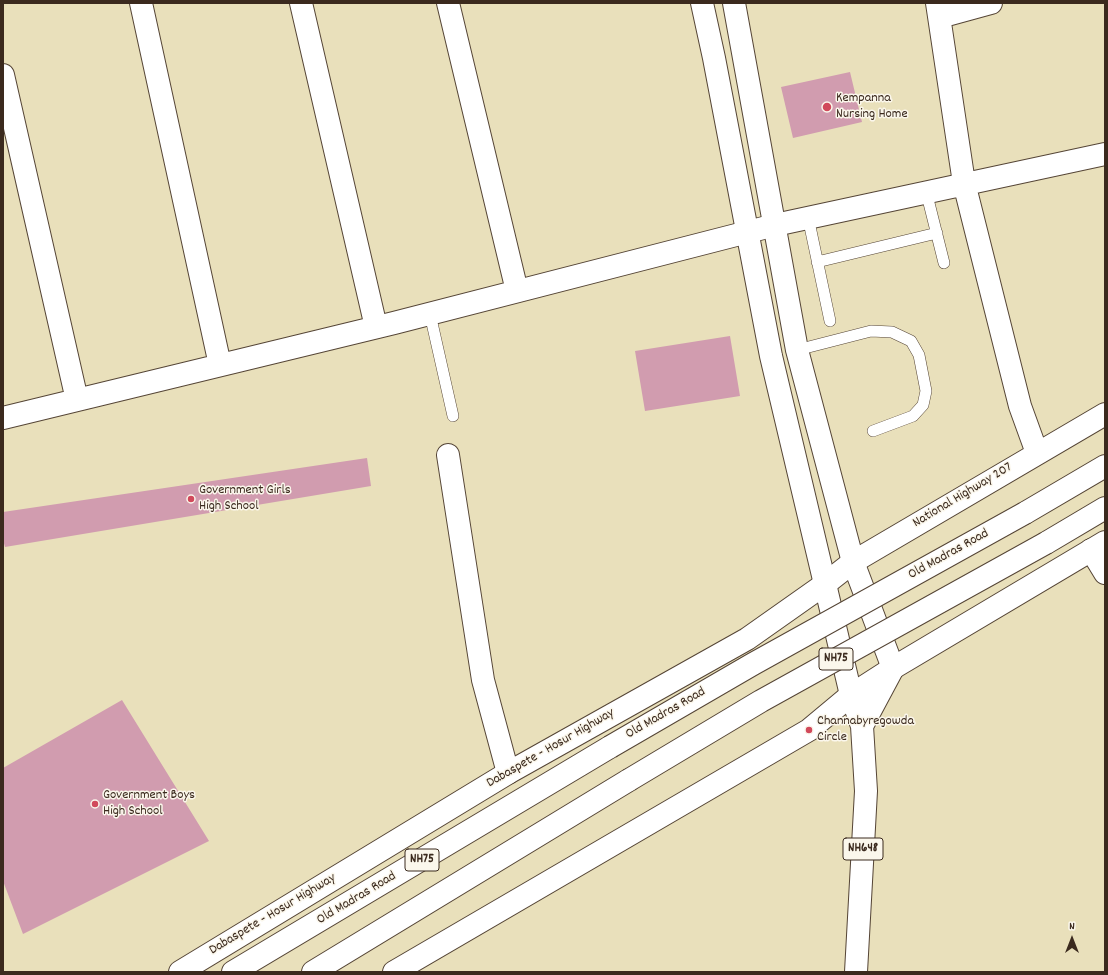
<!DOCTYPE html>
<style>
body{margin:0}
#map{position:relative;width:1108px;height:975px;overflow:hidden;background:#e9e0bb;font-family:Dekko,sans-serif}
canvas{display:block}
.frame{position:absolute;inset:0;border:4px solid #3b2a1e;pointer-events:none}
.north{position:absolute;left:1052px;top:919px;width:40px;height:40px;-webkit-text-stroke:3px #fbf7ec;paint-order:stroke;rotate:0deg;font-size:11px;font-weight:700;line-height:16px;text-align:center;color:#3b2a1e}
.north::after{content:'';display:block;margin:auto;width:14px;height:18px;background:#3b2a1e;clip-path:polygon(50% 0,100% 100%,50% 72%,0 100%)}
</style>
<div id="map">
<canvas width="1108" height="975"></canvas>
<div class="frame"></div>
<div class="north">N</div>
</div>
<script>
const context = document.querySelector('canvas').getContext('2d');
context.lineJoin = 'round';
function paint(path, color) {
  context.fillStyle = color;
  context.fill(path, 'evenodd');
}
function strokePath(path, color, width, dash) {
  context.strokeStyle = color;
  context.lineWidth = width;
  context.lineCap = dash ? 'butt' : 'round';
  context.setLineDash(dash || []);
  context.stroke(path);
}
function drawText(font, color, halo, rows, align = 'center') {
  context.font = font + ' Dekko,sans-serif';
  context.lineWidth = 3;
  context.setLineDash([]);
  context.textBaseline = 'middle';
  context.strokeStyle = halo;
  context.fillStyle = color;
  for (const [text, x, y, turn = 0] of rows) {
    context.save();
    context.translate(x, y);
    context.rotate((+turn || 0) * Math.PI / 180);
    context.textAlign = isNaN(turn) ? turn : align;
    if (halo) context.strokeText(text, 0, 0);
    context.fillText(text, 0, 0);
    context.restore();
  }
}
paint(new Path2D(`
 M850,72L862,122L793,138L781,87Z
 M730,336L740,396L645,411L635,351Z
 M367,458L371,486L5,547L3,540V512Z
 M122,700L209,841L23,934L3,881V768Z`), '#d19caf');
const service = new Path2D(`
 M926,191L944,263
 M808,217L830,321
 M817,262L937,233
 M430,314L453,416
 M797,350L871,331L892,332L911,341L919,355L926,391L923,405L913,416L873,431`);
const minor = new Path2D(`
 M141,3L220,365
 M301,3L376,327
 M448,3L517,291
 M937,3L964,183L1020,406L1037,453
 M940,17L991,3
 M3,75L77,400
 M3,418L394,323L775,225L1105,154
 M448,455L483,680L508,773
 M1091,550L1105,573`);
const tertiary = new Path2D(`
 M180,972L508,773L747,639L825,584L853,562L1105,414
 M394,972L809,730L851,695L893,668L1105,542`);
const secondary = new Path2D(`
 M702,3L714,58L771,356L825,584
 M734,3L797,350L853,562`);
const trunk = new Path2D(`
 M1025,513L1105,466
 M1046,543L1105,508
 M853,562L893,668L862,726
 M825,584L851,695L862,726L866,791L856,972
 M233,972L610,747
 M313,972L629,780`);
strokePath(service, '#554536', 12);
strokePath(minor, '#554536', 24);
strokePath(tertiary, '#554536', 24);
strokePath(secondary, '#554536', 24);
strokePath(trunk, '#554536', 24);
strokePath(service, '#fff', 11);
strokePath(minor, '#fff', 22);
strokePath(tertiary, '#fff', 22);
strokePath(secondary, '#fff', 22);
strokePath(trunk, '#fff', 22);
const trunkBridge = new Path2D(`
 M610,747L753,664L1025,513
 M629,780L761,701L1046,543`);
strokePath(trunkBridge, '#554536', 24, []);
strokePath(trunkBridge, '#fff', 22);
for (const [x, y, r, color] of [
 [827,107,5,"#d1495b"],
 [191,499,4,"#d1495b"],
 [809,730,4,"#d1495b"],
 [95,804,4,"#d1495b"]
]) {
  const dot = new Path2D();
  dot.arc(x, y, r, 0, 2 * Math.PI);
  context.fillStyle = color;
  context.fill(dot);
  strokePath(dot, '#fbf7ec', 1.5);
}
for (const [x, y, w] of [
 [836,659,34],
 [863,849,40],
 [422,860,34]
]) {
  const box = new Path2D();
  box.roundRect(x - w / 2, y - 11, w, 22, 3);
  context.fillStyle = '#fbf7ec';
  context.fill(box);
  strokePath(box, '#3b2a1e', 1);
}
drawText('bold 13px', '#3b2a1e', null, [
 ["NH75",836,659],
 ["NH648",863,849],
 ["NH75",422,860]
]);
drawText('14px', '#3b2a1e', '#fbf7ec', [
 ["Kempanna",836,99],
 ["Nursing Home",836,115],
 ["Government Girls",199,491],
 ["High School",199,507],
 ["Channabyregowda",817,722],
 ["Circle",817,738],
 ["Government Boys",103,796],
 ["High School",103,812]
], 'left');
drawText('14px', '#3b2a1e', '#fbf7ec', [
 ["National Highway 207",963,496,-31],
 ["Old Madras Road",949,555,-29],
 ["Old Madras Road",666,714,-30],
 ["Dabaspete - Hosur Highway",551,749,-30],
 ["Old Madras Road",357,899,-31],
 ["Dabaspete - Hosur Highway",273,915,-31]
]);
</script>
